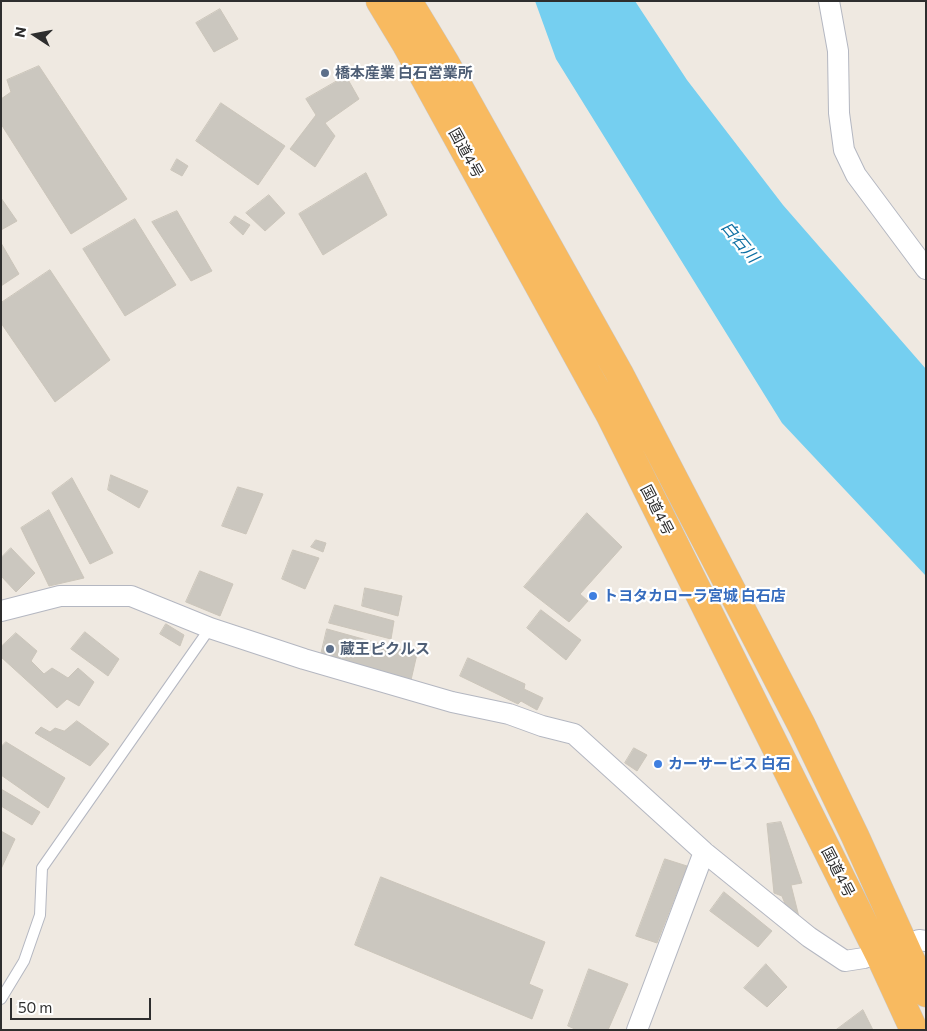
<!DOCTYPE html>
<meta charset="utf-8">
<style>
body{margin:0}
#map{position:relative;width:927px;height:1031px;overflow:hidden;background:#efe9e1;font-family:Commissioner,sans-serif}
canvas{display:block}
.frame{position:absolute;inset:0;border:2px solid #2e2e2e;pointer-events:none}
.north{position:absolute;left:10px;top:10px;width:50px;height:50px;-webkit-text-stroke:4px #fff;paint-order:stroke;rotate:281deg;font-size:14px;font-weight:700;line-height:20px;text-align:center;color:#2e2e2e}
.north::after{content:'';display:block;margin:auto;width:18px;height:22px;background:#2e2e2e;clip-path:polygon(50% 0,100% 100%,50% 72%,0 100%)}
.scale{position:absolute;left:10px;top:998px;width:141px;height:22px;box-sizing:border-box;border:2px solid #2e2e2e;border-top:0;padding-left:6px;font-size:15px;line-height:18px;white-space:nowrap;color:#2e2e2e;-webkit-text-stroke:4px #fff;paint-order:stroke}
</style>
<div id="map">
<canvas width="927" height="1031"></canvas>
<div class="frame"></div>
<div class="north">N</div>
<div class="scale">50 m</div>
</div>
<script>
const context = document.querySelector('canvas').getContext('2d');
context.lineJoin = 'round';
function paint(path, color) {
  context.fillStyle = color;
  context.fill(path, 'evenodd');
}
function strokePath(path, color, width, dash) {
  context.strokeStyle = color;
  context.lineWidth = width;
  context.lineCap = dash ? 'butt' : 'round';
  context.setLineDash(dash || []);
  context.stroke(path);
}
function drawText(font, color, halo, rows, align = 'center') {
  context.font = font + ' Commissioner,"Noto Sans JP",sans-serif';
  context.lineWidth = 4.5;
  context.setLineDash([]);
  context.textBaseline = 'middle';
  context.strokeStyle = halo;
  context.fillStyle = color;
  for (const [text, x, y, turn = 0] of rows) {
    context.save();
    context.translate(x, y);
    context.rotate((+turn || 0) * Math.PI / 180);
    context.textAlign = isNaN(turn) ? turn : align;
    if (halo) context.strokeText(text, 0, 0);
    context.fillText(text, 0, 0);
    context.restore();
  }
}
paint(new Path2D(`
 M535,1H635L687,80L783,205L926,369V576L782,423L556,59Z`), '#75cff0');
const building = new Path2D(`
 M220,9L238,39L214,52L196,23Z
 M39,66L127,199L71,234L1,124V99L11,92L7,80Z
 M346,76L359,99L325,123L335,136L315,167L290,149L316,115L306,99Z
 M221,103L285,146L258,185L196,141Z
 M177,159L188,166L182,176L171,170Z
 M366,173L387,215L323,255L299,214Z
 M269,195L285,213L265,231L246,213Z
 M1,198L17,221L1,230Z
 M177,211L212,271L191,281L152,222Z
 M235,216L250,225L243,235L230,223Z
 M135,219L176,285L125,316L83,249Z
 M1,243L19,274L1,286Z
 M50,270L110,360L55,402L1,323V303Z
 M111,475L148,491L139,508L108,490Z
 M72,478L113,553L90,564L52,493Z
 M238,487L263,494L246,534L222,526Z
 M49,510L84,578L49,586L21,528Z
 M587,513L622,547L580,594L588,601L569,622L524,587Z
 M316,540L326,543L323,552L311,547Z
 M11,548L35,573L16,592L1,576V558Z
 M293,550L319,558L305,589L282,579Z
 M200,571L233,584L220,616L186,602Z
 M365,588L402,596L398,616L362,606Z
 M335,605L394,621L391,639L329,623Z
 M541,610L581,640L566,660L527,628Z
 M166,624L184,635L180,646L160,634Z
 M327,629L417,654L411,680L321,655Z
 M85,632L119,659L108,676L71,649Z
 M16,633L37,651L31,661L44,674L52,668L68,678L78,668L94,682L79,706L67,699L57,708L1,657V647Z
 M468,658L525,684L524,689L543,698L537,710L521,701L518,704L460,676Z
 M77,721L109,744L90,766L35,733L41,727L50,732L55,728L64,731Z
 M6,742L65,778L48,808L1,775V747Z
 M634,748L647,755L637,771L625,763Z
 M1,789L40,812L32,825L1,806Z
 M781,822L802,883L791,885L799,917H790L782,896L774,893L767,824Z
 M1,831L15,839L1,869Z
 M665,859L687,866L657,943L636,936Z
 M381,877L545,942L529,984L543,990L532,1019L355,945Z
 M724,892L772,931L758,947L710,911Z
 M766,964L787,987L767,1007L744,988Z
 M589,969L628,984L608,1030H577L568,1026Z
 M863,1010L873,1030H836Z`);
paint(building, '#cbc7bf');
strokePath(building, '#cbc5ba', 1);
const service = new Path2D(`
 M1,999L24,961L40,915L42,868L210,628`);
const minor = new Path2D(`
 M829,1L838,51L839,113L844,150L856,175L926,269
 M1,611L60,596H131L210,628L304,659L452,702L509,714L542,726L574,734L704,852L809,937L845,961L864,958L919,940L926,941
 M637,1030L704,852`);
const trunk = new Path2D(`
 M380,1L406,44L610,415L879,954L914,1030
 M408,1L446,64L619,373L802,726L855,836L926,993`);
strokePath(service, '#b4b7c1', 12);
strokePath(minor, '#b4b7c1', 22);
strokePath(trunk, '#c9c9c9', 29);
strokePath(service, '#fff', 10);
strokePath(minor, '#fff', 20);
strokePath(trunk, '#f8ba60', 28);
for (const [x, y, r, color] of [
 [325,73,5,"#5c6f8a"],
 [593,596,5,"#3f7fe0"],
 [330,649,5,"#5c6f8a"],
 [658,764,5,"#3f7fe0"]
]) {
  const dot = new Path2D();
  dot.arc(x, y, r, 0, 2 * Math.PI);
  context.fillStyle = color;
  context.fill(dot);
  strokePath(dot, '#fff', 2);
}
drawText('bold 15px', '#4e5e75', '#fff', [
 ["橋本産業 白石営業所",335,73],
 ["蔵王ピクルス",340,649]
], 'left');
drawText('15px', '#2e2e2e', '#fff', [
 ["国道4号",466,153,61],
 ["国道4号",657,510,63],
 ["国道4号",838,872,63]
]);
drawText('bold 15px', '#366cbe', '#fff', [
 ["トヨタカローラ宮城 白石店",603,596],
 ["カーサービス 白石",668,764]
], 'left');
drawText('italic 16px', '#0d6fa3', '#fff', [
 ["白石川",740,242,50]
]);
</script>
